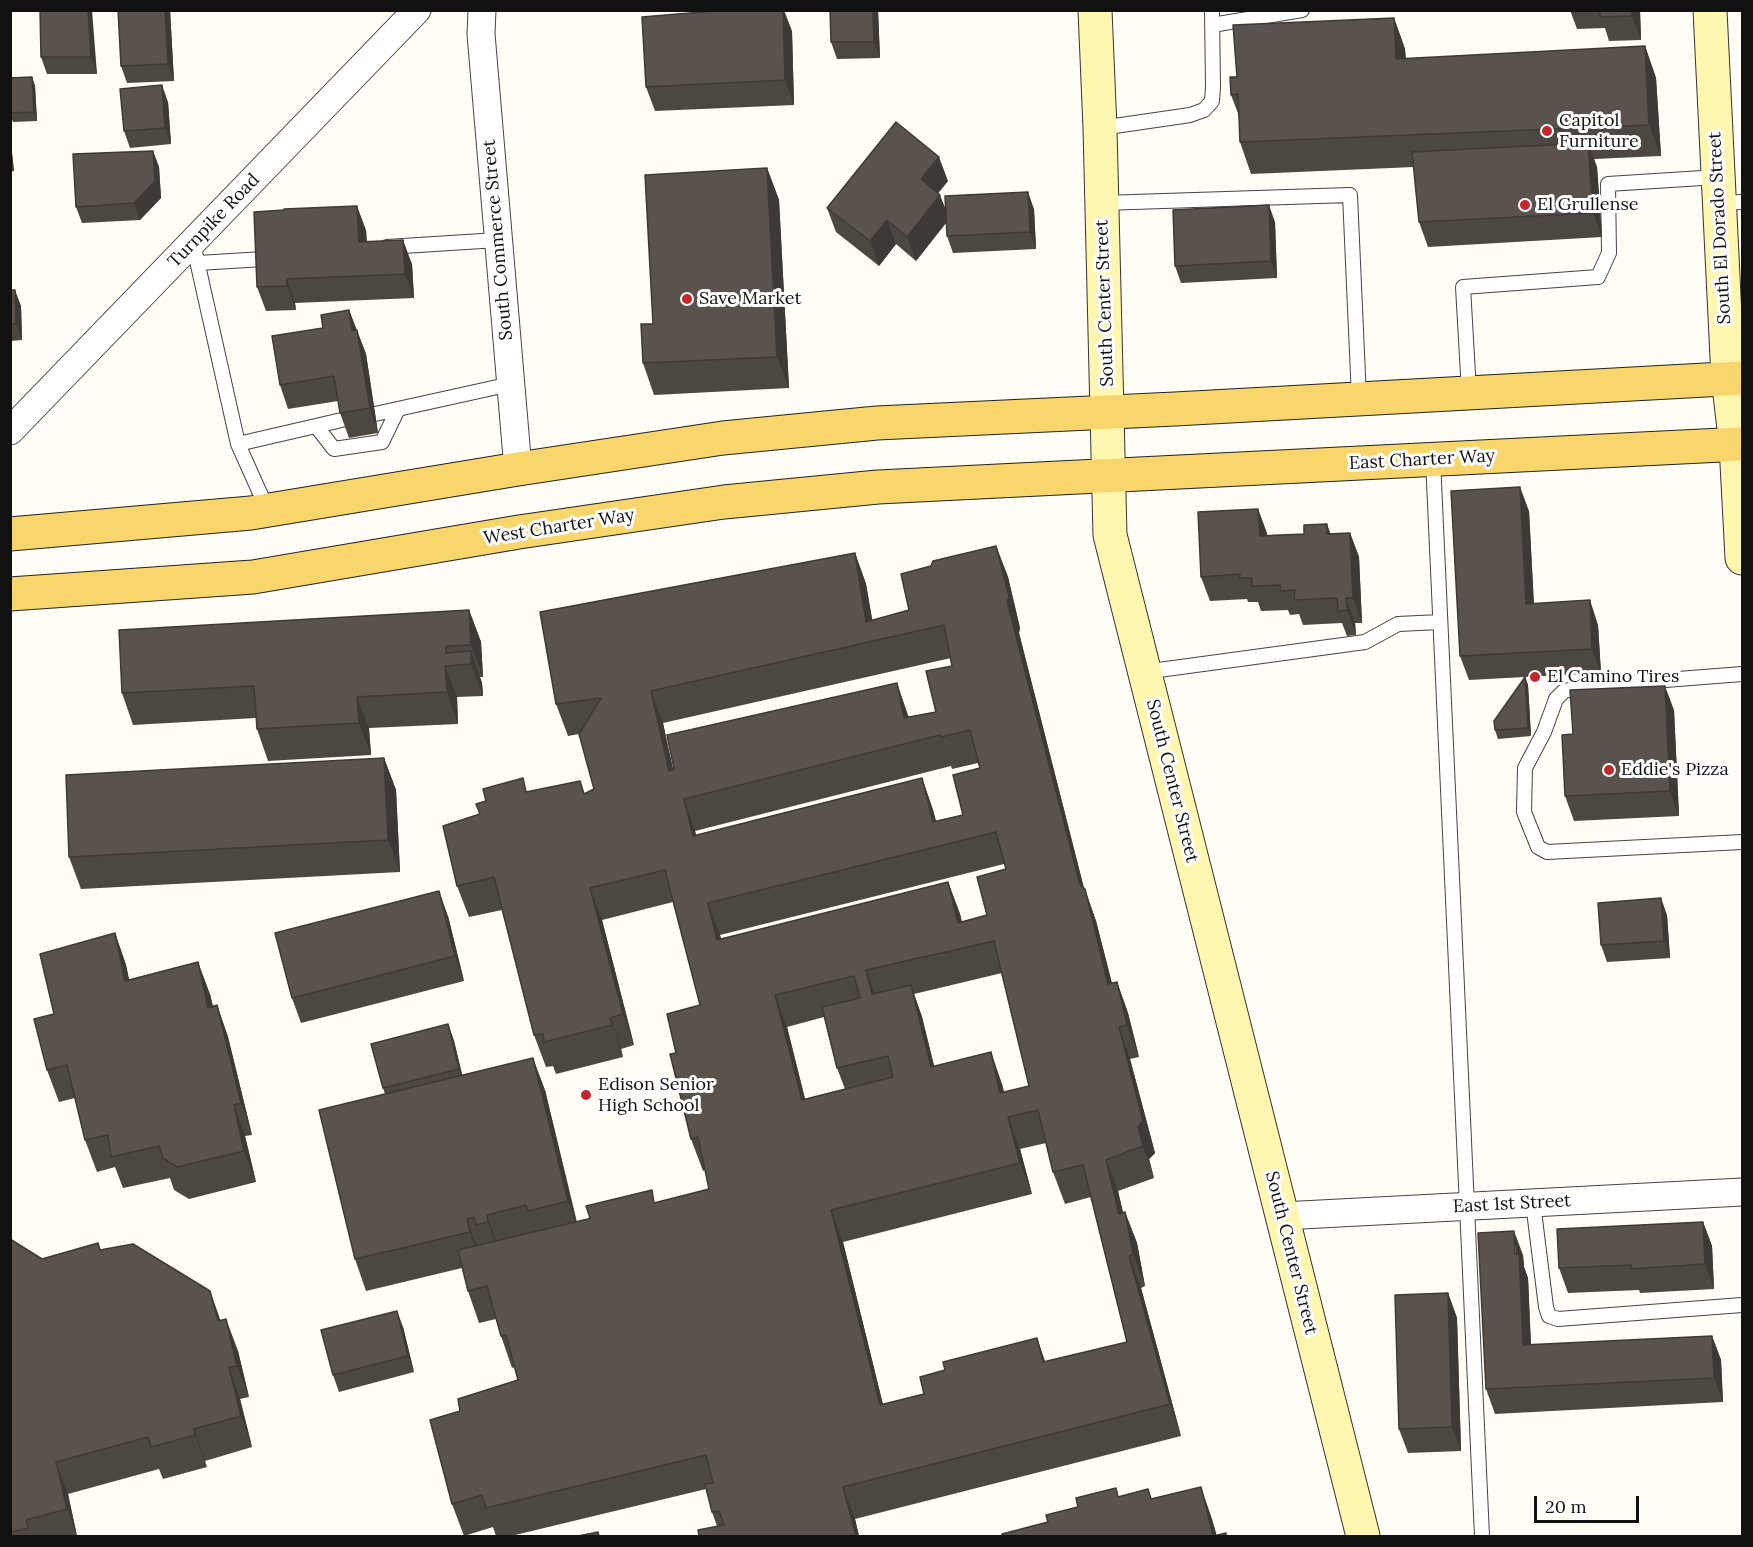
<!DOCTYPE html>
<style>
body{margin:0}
#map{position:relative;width:1753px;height:1547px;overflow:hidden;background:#fffdf5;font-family:Lora,serif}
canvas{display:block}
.frame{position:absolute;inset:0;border:12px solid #111;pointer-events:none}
.scale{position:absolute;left:1534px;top:1496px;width:105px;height:27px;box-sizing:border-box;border:3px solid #111;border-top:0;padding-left:8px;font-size:18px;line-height:21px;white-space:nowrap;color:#111;-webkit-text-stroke:4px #fff;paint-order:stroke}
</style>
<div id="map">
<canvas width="1753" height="1547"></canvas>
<div class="frame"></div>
<div class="scale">20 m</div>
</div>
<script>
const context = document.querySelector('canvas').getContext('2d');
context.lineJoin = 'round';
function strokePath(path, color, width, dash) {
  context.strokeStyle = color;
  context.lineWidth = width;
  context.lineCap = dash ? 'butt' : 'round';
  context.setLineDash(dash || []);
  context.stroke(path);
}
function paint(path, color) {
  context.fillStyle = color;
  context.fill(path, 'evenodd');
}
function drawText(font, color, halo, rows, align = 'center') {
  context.font = font + ' Lora,serif';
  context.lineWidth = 6;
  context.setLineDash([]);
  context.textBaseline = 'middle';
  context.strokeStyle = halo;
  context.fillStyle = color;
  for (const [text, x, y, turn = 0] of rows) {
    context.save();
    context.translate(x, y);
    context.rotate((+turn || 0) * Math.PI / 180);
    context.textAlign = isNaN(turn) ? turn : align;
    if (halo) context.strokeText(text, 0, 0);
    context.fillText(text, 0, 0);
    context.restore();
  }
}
const service = new Path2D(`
 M1212,25L1302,10
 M1101,128L1190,115L1204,110L1212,101L1213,87L1212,10
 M1102,203L1350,195L1359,398
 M1719,203L1742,202
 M193,243L238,444L268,511
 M387,247L498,240
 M198,263L264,259
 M1469,392L1463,287L1598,277L1609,253L1608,184L1718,177
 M375,414L511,384
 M316,426L334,449L382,442L398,409
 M238,444L346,419
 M1433,460L1482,1536
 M1144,672L1365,642L1398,624L1440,622
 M1742,674L1589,686L1564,691L1556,699L1544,732L1525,768L1524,812L1538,847L1547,852L1742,842
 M1533,1203L1546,1307L1549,1316L1558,1319L1742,1305`);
const minor = new Path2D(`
 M482,10L481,34L518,469
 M10,431L417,10
 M1282,1216L1742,1192`);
const secondary = new Path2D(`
 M1095,10L1100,128L1110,535L1363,1536
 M1710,10L1728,378L1736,445L1742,558`);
const primary = new Path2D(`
 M10,534L251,513L518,469L723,438L877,423L1175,409L1742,378
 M10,594L253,577L519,532L724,502L878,487L1742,444`);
strokePath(service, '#444', 16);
strokePath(minor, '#444', 29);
strokePath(secondary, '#333', 35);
strokePath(primary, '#222', 35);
strokePath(service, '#fff', 14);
strokePath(minor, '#fff', 27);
strokePath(secondary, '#fff6b0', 33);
strokePath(primary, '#f9d66b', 33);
paint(new Path2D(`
 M88,10L97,74H47L41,57Z
 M170,10L174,81L127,83L121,66Z
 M830,10H878L880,58L837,59L831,42Z
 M1570,10H1640L1641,40L1609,41L1605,28L1577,29Z
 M1394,18L1405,49L1406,59L1645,46L1656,78L1661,156L1594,159L1597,167L1602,237L1428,247L1419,222L1414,167L1251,174L1240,142L1239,116L1231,95L1237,77Z
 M792,31L794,105L655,111L646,87Z
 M32,77L35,86L37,121L13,122L10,114Z
 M168,102L171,144L130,148L124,131Z
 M10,149L12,153L14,171L10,172Z
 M153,151L159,167L161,198L140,220L82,223L76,207Z
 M767,168L779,200L789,388L654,395L643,363L653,324Z
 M948,181L938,193L946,209H1034L1036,249L953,253L947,236L946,223L916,261L896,244L879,266L836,232L827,208Z
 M1275,222L1277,278L1181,283L1175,266Z
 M366,230L367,242L412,264L414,298L295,303L296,310L266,311L257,287Z
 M10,290L21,306L22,340L10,341Z
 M349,310L366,354L378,433L349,438L340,413L338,401L288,409L280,385L323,328Z
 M1258,509L1267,535L1350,533L1359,557L1362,623H1355L1356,635L1347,636L1342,623L1303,625L1299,614L1290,615L1288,610L1261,611L1258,602H1248L1247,599L1210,601L1201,577Z
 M1529,511L1534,604L1598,625L1601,673L1525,677L1528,685L1531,736L1498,739L1495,730L1525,677L1469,680L1460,656Z
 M996,546L1008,577L1020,628L1019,633L1084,888L1096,921L1112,983L1117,982L1128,1013L1139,1057L1130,1059L1155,1153L1149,1159L1154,1178L1118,1191L1123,1213L1125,1212L1137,1243L1145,1286L1141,1288L1181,1436L855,1519L859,1536H699L717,1526L712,1512L706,1489L511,1536H496L493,1527L464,1536L452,1504L460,1411L518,1380L515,1367L512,1368L501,1336L496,1319L479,1323L468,1291L462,1268L366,1291L355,1259L385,1094L383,1088L448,1024L454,1041L462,1075L545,1090L577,1222L709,1189L705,1170L703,1171L691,1139L676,1053L700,1005L673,902L602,920L634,1045L621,1049L623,1057L556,1074L553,1066L546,1067L534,1035L502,910L469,917L457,886L480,814L528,792L584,794L594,789L579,734L568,736L556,704L855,553L866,584L872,620L909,610L931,566ZM951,658L952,666L936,712L909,717L908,715L673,769L663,723ZM978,763L980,768L963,815L936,821L933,810L922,778L696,835L695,831L951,766L952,769ZM1004,864L1006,869L987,915L962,922L960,914L948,882L721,939L720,935ZM1002,973L1029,1086L1004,1092L1002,1084L934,1066L922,1017L914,994ZM824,1017L837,1068L845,1089L805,1099L787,1027ZM1046,1143L1053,1172L1065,1204L1091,1197L1127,1342L1045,1362L1037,1338L945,1370L924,1394L883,1405L843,1242L1032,1194L1020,1149Z
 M469,610L481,642L483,677H480L482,683L483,696L457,697L458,724L369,728L371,755L268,761L257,729L256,718L133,725L122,693Z
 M1674,710L1679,816L1574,821L1565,796L1573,734Z
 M384,758L396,790L400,872L81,889L69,857Z
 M1667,915L1670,958L1607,962L1601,945Z
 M448,916L464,981L301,1023L292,998Z
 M115,933L126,965L129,980L210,994L213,1006L217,1005L228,1037L252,1135L245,1136L256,1182L189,1199L174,1190L170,1178L123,1188L115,1167L97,1172L85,1140L75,1098L59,1102L47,1070L54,1014Z
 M1703,1222L1712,1246L1714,1289L1640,1293L1639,1290L1568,1293L1559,1268Z
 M10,1235L12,1240L42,1259L100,1250L210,1291L220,1320L238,1351L249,1397L240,1399L252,1447L205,1461L207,1467L163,1479L159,1469L68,1494L77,1536H10Z
 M1523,1255L1524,1267L1528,1278L1531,1345L1712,1336L1721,1360L1723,1402L1495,1414L1486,1389Z
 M1448,1293L1457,1318L1461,1451L1408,1453L1399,1429Z
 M403,1327L414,1372L339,1392L333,1375Z`), '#4d4742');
paint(new Path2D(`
 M88,10H92L97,74L91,57Z
 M165,10H170L174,81L168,64Z
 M783,10H784L792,31L794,105L785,80Z
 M873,10H878L880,58L874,42Z
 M1632,10H1640L1641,40L1632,16Z
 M1394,18L1405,49L1407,91L1396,59Z
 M1645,46L1656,78L1661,156L1649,125Z
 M32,77L35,86L37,121L34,112Z
 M162,85L168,102L171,144L165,128Z
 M1588,143L1597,167L1602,237L1593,213Z
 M10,149L12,153L14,171L10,162Z
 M153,151L159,167L161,198L140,220L134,203Z
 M939,157L948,181L930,203L921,179Z
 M767,168L779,200L789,388L777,357Z
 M1028,192L1034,209L1036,249L1030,232Z
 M940,195L949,219L916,261L907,237Z
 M1269,205L1275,222L1277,278L1271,261Z
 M357,206L366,230L368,266L359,242Z
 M887,220L896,244L879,266L870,241Z
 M403,240L412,264L414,298L405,274Z
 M287,279L295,303L296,310L287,286Z
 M15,290L21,306L22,340L16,324Z
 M349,310L366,354L378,433L370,408L352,330Z
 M1520,487L1529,511L1535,628L1526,604Z
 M1258,509L1267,533L1269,560L1260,536Z
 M1327,524L1336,549L1327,534Z
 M1350,533L1359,557L1362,623L1353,598Z
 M996,546L1008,577L1020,628L1019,633L1091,916L1080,885L1007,601Z
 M855,553L866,584L876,641L866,622Z
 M1346,598L1355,623L1356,635L1347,610Z
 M1590,600L1598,625L1601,673L1592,649Z
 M469,610L481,642L483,677L471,645Z
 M471,651L482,683L483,696L471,664Z
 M445,666L457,697L458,724L447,692Z
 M1525,677L1528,685L1531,736L1528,728Z
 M897,683L908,715L914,741L904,718Z
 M1665,686L1674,710L1679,816L1670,791Z
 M651,691L663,723L680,802L669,771Z
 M357,697L369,728L371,755L359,723Z
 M384,758L396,790L400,872L388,840Z
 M922,778L933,810L942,845L933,822Z
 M684,799L695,831L704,867L693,836Z
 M948,882L960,914L967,947L958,923Z
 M590,888L602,920L634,1045L623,1014Z
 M1085,889L1096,921L1120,1016L1108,984Z
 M439,891L448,916L464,981L455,956Z
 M1661,898L1667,915L1670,958L1664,941Z
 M708,903L720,935L729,971L717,940Z
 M115,933L126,965L136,1012L125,981Z
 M198,962L210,994L220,1039L208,1008Z
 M866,970L878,1002L872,994Z
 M1117,982L1128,1013L1139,1057L1127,1025Z
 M911,985L922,1017L942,1098L931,1067Z
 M775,995L787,1027L813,1131L802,1100Z
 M217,1005L228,1037L252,1135L241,1103Z
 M610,1018L621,1049L623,1057L612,1025Z
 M448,1024L454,1041L465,1086L459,1069Z
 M1119,1027L1130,1059L1155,1153L1149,1159L1154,1178L1143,1146L1138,1127Z
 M991,1052L1002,1084L1010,1117L1000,1093Z
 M533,1058L545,1090L579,1233L568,1201Z
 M234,1105L245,1136L256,1182L244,1151Z
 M1008,1117L1020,1149L1032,1194L1020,1163Z
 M1106,1160L1118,1191L1131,1246L1119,1214Z
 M831,1210L843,1242L891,1437L880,1405Z
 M1125,1212L1137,1243L1145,1286L1133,1254Z
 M487,1215L498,1247L499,1254L488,1222Z
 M467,1219L478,1250L481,1263L470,1232Z
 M1703,1222L1712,1246L1714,1289L1705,1264Z
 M1514,1231L1523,1255L1524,1267L1528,1278L1532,1370L1523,1345Z
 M1129,1256L1141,1288L1181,1436L1170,1404Z
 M210,1291L221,1322L218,1321Z
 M1448,1293L1457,1318L1461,1451L1452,1427Z
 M397,1311L403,1327L414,1372L408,1356Z
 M226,1319L238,1351L249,1397L237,1366Z
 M1712,1336L1721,1360L1723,1402L1714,1378Z
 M1037,1338L1048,1370L1043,1362Z
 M229,1367L240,1399L252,1447L241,1416Z
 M194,1429L205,1461L207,1467L195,1435Z
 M56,1462L68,1494L77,1536L67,1509Z
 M843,1487L855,1519L859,1536H856Z
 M1201,1487L1212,1519L1217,1536H1213Z`), '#3f3936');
const building = new Path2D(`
 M40,10H88L91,57H41Z
 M118,10H165L168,64L121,66Z
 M726,10H783L785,80L646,87L642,17Z
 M830,10H873L874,42H831Z
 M1600,10H1632V16L1600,17Z
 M1394,18L1396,59L1645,46L1649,125L1240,142L1238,94L1231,95L1230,77H1237L1233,25Z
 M32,77L34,112L10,113V78Z
 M162,85L165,128L124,131L120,89Z
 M896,122L939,157L921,179L940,195L907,237L887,220L870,241L827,208Z
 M1588,143L1593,213L1419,222L1412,152Z
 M153,151L155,181L134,203L76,207L73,154Z
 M767,168L777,357L643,363L641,324H653L645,175Z
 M1028,192L1030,232L947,236L945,196Z
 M1269,205L1271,261L1175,266L1173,210Z
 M357,206L359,242L403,240L405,274L287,279V286L257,287L254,212L284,210V209Z
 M10,290H15L16,324H10Z
 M349,310L352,330H357L370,408L340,413L334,376L280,385L272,336L323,328L321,315Z
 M1520,487L1526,604L1590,600L1592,649L1460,656L1451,491Z
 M1258,509L1260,536L1304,534V525L1327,524V534L1350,533L1353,598H1346L1347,610L1338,611L1337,598L1294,600L1295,590L1281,591L1280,585L1252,586V578H1239L1240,574L1201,577L1198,512Z
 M996,546L1009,596L1007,601L1080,885L1085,889L1108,984L1117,982L1127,1025L1119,1027L1143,1121L1138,1127L1143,1146L1106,1160L1119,1214L1125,1212L1133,1254L1129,1256L1170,1404L843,1487L856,1536H699L698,1530L724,1525L719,1511L712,1512L705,1484L713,1483L706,1455L486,1508L482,1495L452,1504L430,1420L460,1411L458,1399L518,1380L506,1335L501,1336L487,1286L468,1291L458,1250L588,1219L590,1218L586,1206L652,1190L654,1203L709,1189L698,1137L691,1139L670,1054L676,1053L667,1014L700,1005L665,870L590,888L623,1014L610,1018L612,1025L544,1042L543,1034L534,1035L494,877L457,886L443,826L480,814L476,804L486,801L483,789L523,778L526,792L580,781L584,794L594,789L579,734L601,698L556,704L540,612L855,553L866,622L909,610L901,574L931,566L933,561ZM944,625L952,666L926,671L936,712L904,718L897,683L667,735L674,769L669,771L651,691ZM970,730L980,768L953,775L963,815L933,822L922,778L693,836L684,799L940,735L941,737ZM996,832L1006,869L977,877L987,915L958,923L948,882L717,940L708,903ZM994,941L1029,1086L1000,1093L991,1052L931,1067L911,985L872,994L866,970ZM854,976L860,998L822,1007L837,1068L888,1056L893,1077L802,1100L775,995ZM1038,1110L1053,1172L1083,1165L1127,1342L1043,1362L1037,1338L943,1362L945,1370L920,1377L924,1394L880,1405L831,1210L1020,1163L1008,1117Z
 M469,610L471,645L446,646V653L471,651V664L445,666L447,692L357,697L359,723L257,729L254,686L122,693L119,630Z
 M1525,677L1528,728L1495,730L1494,721Z
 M1665,686L1670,791L1565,796L1562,735L1573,734L1570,690Z
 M384,758L388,840L69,857L66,775Z
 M439,891L455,956L292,998L275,933Z
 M1661,898L1664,941L1601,945L1598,903Z
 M115,933L125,981L198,962L208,1008L217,1005L241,1103L234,1105L244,1151L177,1167L163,1158L159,1146L111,1157L108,1135L85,1140L67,1065L47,1070L34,1019L54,1014L40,954Z
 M448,1024L459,1069L383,1088L371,1044Z
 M533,1058L568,1201L528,1211L526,1205L487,1215L488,1222L476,1225L474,1217L467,1219L470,1232L355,1259L319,1110Z
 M1703,1222L1705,1264L1631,1269V1265L1559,1268L1557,1229Z
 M1514,1231L1515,1254H1519L1523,1345L1712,1336L1714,1378L1486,1389L1478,1233Z
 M10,1239L42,1259L98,1243L100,1250L133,1244L210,1291L218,1321L226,1319L237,1366L229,1367L241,1416L194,1429L195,1435L151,1447L148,1437L56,1462L67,1509L26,1520L29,1528L10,1532Z
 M1448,1293L1452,1427L1399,1429L1395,1295Z
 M397,1311L408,1356L333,1375L321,1330Z
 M1201,1487L1213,1536H1002V1534L1048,1522L1046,1515L1078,1507L1076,1498L1116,1488L1118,1497L1148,1489L1151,1499Z
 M598,1532L599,1536H578Z
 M1226,1533V1536H1214Z`);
paint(building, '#5a524d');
strokePath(building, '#3f3936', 1.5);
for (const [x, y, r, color] of [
 [1547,131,6,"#c4262e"],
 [1525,205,6,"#c4262e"],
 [687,299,6,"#c4262e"],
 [1535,677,6,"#c4262e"],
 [1609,770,6,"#c4262e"],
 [586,1095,6,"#c4262e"]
]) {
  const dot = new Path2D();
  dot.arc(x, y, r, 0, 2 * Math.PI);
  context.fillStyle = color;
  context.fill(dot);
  strokePath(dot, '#fff', 2);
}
drawText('18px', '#111', '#fff', [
 ["Capitol",1559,121],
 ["Furniture",1559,142],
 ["El Grullense",1537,205],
 ["Save Market",699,299],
 ["El Camino Tires",1547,677],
 ["Eddie's Pizza",1621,770],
 ["Edison Senior",598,1085],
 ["High School",598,1106]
], 'left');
drawText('18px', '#111', '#fff', [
 ["Turnpike Road",214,221,-46],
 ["South El Dorado Street",1720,228,-93],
 ["South Commerce Street",498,240,-95],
 ["South Center Street",1105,303,-92],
 ["East Charter Way",1422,460,-3],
 ["West Charter Way",559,527,-9],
 ["South Center Street",1172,781,76],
 ["East 1st Street",1512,1204,-3],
 ["South Center Street",1291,1253,76]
]);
</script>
